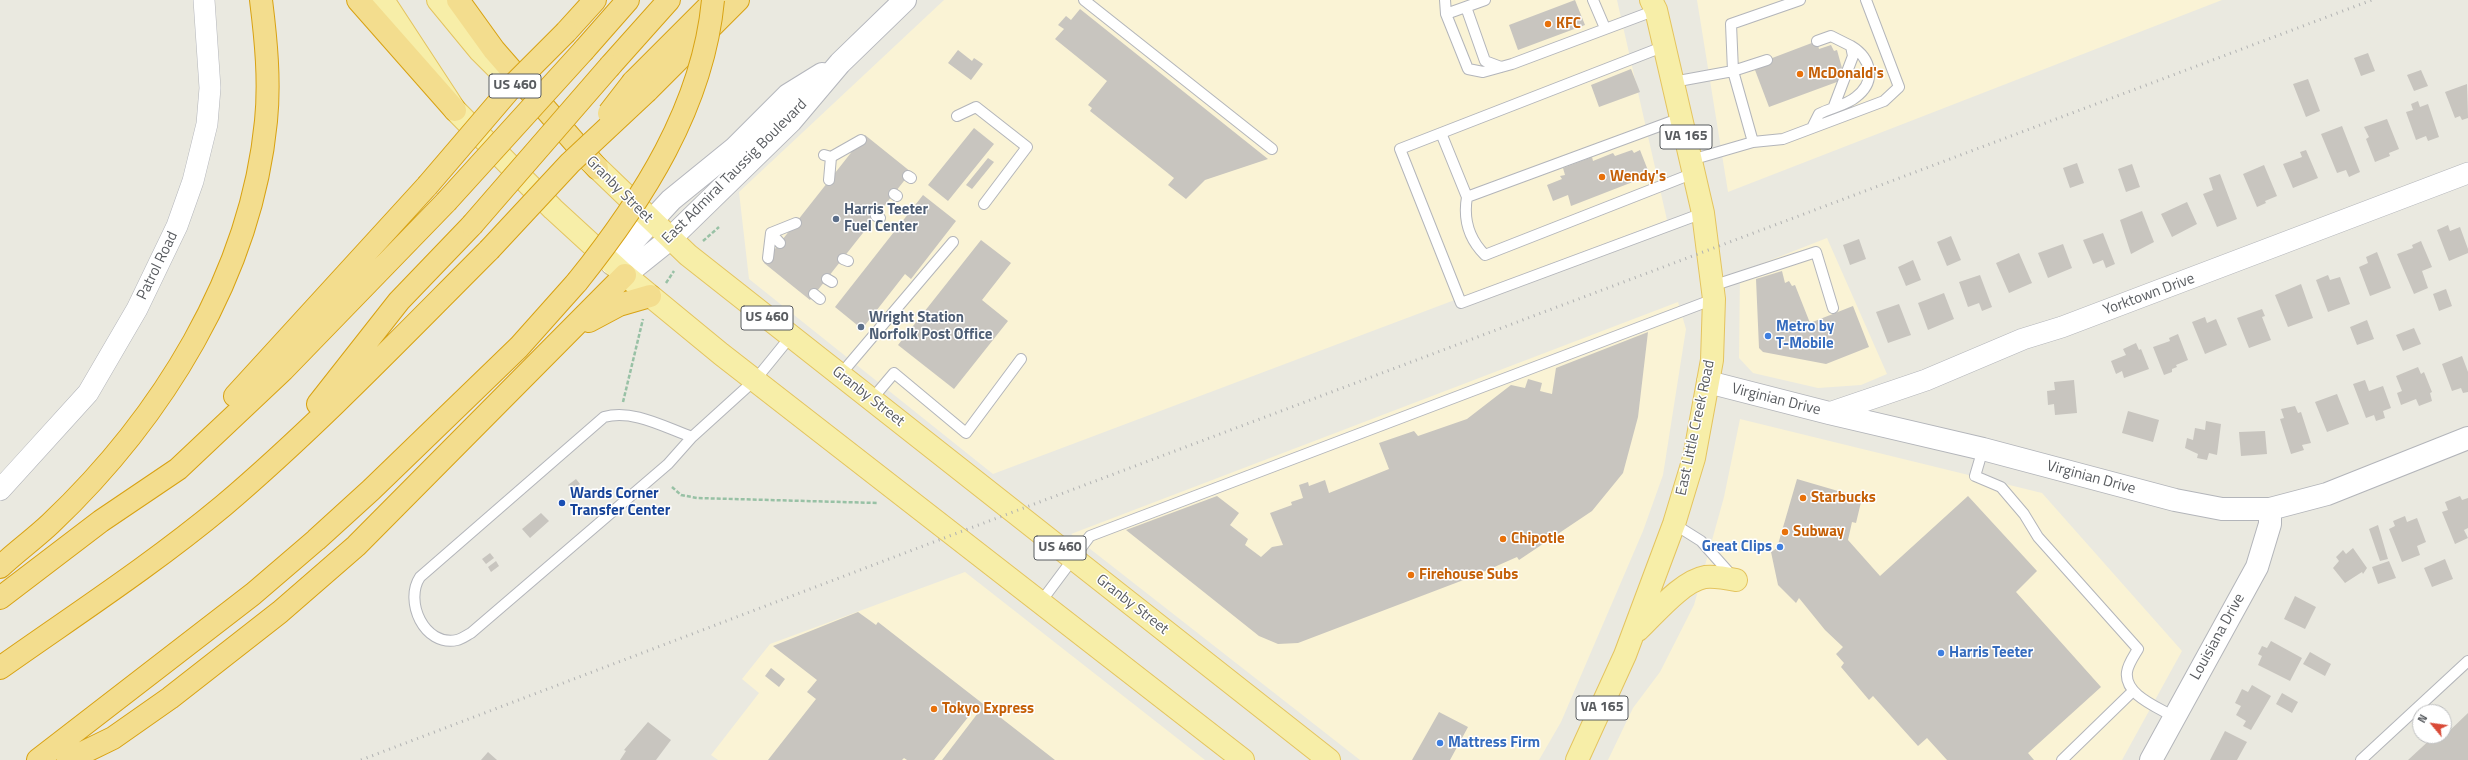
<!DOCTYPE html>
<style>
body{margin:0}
#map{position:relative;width:2468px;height:760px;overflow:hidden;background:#eae9e0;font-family:"Titillium Web",sans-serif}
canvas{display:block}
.north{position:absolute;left:2412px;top:704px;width:40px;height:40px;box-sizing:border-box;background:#fff;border:1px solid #bdbebf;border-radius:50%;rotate:299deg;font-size:11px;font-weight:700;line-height:16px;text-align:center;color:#595c60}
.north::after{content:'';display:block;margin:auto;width:14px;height:18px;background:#d94a37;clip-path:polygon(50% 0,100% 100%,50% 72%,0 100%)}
</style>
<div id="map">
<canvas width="2468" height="760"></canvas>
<div class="north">N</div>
</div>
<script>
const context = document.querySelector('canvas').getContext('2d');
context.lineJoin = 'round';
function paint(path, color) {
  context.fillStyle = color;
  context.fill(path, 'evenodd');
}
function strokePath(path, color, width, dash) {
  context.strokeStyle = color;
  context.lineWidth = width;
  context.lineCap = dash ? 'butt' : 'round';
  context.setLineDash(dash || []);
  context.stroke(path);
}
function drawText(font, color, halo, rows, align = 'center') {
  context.font = font + ' "Titillium Web",sans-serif';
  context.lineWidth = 3;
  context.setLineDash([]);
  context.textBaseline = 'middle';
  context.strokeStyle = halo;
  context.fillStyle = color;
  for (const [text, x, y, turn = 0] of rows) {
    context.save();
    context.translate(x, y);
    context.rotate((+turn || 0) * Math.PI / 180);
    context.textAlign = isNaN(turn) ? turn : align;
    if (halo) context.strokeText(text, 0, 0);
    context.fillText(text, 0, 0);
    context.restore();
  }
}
paint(new Path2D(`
 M944,0H1617L1667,220L993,474L749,279L739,192Z
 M1697,0H2222L1728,192Z
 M1827,238L1887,374L1861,385L1818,388L1753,373L1739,358L1740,272Z
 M1678,302L1686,329L1663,475L1643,531L1561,722L1539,760H1360L1071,534Z
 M1740,419L2042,493L2182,651L2122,760H1608L1633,708L1660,672L1694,605L1724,497Z
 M965,572L1205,760H718L711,755L759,693L742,679L770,644Z`), '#faf3d5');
paint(new Path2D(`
 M1575,0L1585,25L1518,50L1509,25Z
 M1080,9L1268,159L1205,180L1186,199L1168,185L1174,178L1090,111L1092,108L1088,105L1107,81L1055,39L1064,29L1058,25L1066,16L1071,20Z
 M1817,41L1819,49L1831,45L1834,51L1837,50L1845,79L1769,107L1755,70L1768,64L1767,60Z
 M958,50L972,61L974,58L983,64L971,80L948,63Z
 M2368,53L2375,71L2361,76L2354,58Z
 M1631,69L1640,92L1599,107L1591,85Z
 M2421,70L2428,86L2414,91L2407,75Z
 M2308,79L2320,111L2306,117L2293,84Z
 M2467,84L2468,118L2462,120L2460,116L2455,118L2445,92Z
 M2418,101L2420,107L2428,104L2439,137L2428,141L2426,136L2416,140L2406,112L2413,110L2411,104Z
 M2387,119L2399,149L2389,153L2390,156L2375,162L2366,139L2369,137L2364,127Z
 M2342,126L2360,172L2349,177L2346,170L2337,173L2321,134Z
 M974,128L994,144L948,201L928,185Z
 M865,135L911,172L810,300L764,263Z
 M1632,150L1634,153L1640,150L1649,173L1642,175L1643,178L1571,206L1568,195L1553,201L1547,185L1562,179L1560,176L1565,175L1563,168L1592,157L1593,161L1613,153L1615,156Z
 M2306,150L2318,178L2293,188L2283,164L2302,157L2300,152Z
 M988,158L994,162L972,189L966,185Z
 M2077,163L2084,183L2070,188L2063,168Z
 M2132,164L2140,187L2126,192L2118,169Z
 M2264,165L2277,196L2265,201L2266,203L2257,207L2243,174Z
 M2220,174L2237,219L2217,227L2203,194L2213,190L2209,178Z
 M923,195L956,221L911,279L905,274L862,329L835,307Z
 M2187,202L2197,224L2172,237L2161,214Z
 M2142,211L2154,242L2131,254L2120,220Z
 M2448,225L2450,231L2460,227L2468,249V253L2449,261L2437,230Z
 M2103,233L2115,264L2106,268L2103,260L2093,264L2083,240Z
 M1951,236L1961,260L1947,266L1937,242Z
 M1859,239L1866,259L1850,265L1843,245Z
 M981,240L1011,263L982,300L1008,321L954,389L898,345Z
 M2421,241L2432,267L2422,271L2428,288L2414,294L2397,254L2413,248L2412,245Z
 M2063,244L2072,268L2048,278L2038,253Z
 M2377,252L2391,288L2370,296L2359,267L2368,263L2366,257Z
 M2019,253L2032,283L2009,293L1996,263Z
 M1913,260L1921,280L1906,286L1898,267Z
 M1782,271L1785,283L1789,281L1792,286L1795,285L1810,323L1853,306L1869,347L1826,364L1763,352L1759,348L1756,279Z
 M1980,275L1992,307L1982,311L1979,303L1968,307L1959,282Z
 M2328,275L2330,280L2340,277L2350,304L2328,312L2316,280Z
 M2301,284L2313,318L2288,327L2275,295Z
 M2446,289L2452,306L2439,311L2433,294Z
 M1944,293L1954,319L1928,330L1918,303Z
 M1899,304L1911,335L1888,343L1876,312Z
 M2262,309L2265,316L2262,317L2271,340L2249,348L2237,318Z
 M2205,317L2207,323L2216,319L2227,345L2205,354L2192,322Z
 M2367,320L2374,339L2357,345L2350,327Z
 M2414,328L2421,344L2403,351L2396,335Z
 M1648,332L1638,417L1623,473L1592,511L1519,560L1517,557L1474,576L1298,643L1278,644L1259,636L1126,530L1217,496L1239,513L1230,525L1248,539L1245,545L1261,557L1272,547L1283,545L1270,513L1292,505L1291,502L1303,498L1299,485L1308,482L1309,486L1325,480L1329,493L1389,469L1379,443L1414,431L1418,436L1467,419L1511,385L1525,388L1528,379L1542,383L1540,391L1552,394L1556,368Z
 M2178,334L2188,360L2176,365L2177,367L2172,369V372L2164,375L2153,347L2170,341L2169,338Z
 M2136,343L2139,350L2141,349L2149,369L2124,378L2122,371L2116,374L2111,361L2126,355L2123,349Z
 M2462,356L2468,372V392L2463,393L2461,388L2452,391L2442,364Z
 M2418,367L2421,374L2424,372L2432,392L2430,393L2432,401L2419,406L2416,399L2401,405L2397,393L2402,391L2396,376Z
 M2074,380L2077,413L2055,415L2054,404L2048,405L2047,391L2055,390L2054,382Z
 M2365,380L2369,391L2383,386L2391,408L2383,411L2385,418L2376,421L2374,415L2366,418L2353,384Z
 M2337,394L2349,424L2327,432L2315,402Z
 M2295,406L2298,413L2301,412L2311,443L2302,445L2304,450L2291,454L2280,419L2284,418L2281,409Z
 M2128,411L2159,420L2153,442L2122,433Z
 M2206,421L2221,424L2217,455L2209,453L2207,460L2197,458L2198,454L2185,448L2187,438L2193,440L2195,428L2205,430Z
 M2265,431L2267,454L2241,456L2239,432Z
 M576,479L580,484L572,490L568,485Z
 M1797,479L1862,498L1856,523L1852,522L1848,540L1880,576L1968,496L2037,571L2016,592L2101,687L2028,753L2034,760H1947L1927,738L1918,746L1873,696L1869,700L1841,667L1844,663L1836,654L1843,647L1825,630L1799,598L1796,603L1778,585L1771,552L1777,548Z
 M582,488L585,492L577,498L573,493Z
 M2460,496L2462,500L2468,498V528L2464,530L2468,538L2455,544L2442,512L2448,510L2445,502Z
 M541,513L549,521L530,538L522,529Z
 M2405,516L2407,522L2417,518L2426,542L2417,546L2420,555L2402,562L2389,529L2395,526L2393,521Z
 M2378,525L2388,559L2380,561L2369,529Z
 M2353,548L2367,568L2363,574L2362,572L2345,583L2333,568L2339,561L2336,557L2343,550L2346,554Z
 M490,553L494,558L486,564L482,559Z
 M2445,559L2453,579L2432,587L2424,568Z
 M496,561L499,566L491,572L488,567Z
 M2389,561L2396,578L2378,584L2372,567Z
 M2295,596L2316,607L2305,629L2284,619Z
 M858,612L876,625L878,622L1055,760H942L981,709L977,706L934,760H907L904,758L902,760H768L816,699L807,692L817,680L773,646Z
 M2271,641L2302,658L2290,681L2258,665L2262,656L2258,654L2262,646L2267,648Z
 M2310,652L2331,664L2325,676L2303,664Z
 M771,668L785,679L779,687L765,676Z
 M2252,685L2271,696L2251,730L2243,726L2246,721L2236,715L2241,706L2235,703L2242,689L2248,692Z
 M2282,693L2298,702L2292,713L2276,704Z
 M1439,712L1468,727L1450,760H1412Z
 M2468,713V760H2408L2434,736L2440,738L2444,736Z
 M648,722L671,740L656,760H620L626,751L624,750Z
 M2225,731L2247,742L2237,760H2210Z
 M488,752L497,760H481Z`), '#c8c5bf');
const service = new Path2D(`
 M1084,0L1272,149
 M1445,0L1446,14L1468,69L1483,72L1512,64L1656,10
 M1593,0L1605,28
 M1466,7L1485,61L1501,67
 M1446,14L1485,0
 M1817,41L1831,36L1851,46L1853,56L1834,106
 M1665,46L1400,149L1461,303L1703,213
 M1673,82L1733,71L1767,60
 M957,116L976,107L1027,147L984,204
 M1681,118L1467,197C1463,220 1469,239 1485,255L1694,173
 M1812,128L1819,114C1830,108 1847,105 1856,97C1877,81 1871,58 1851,46
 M1441,133L1467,197
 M1753,142L1733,71L1731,24L1800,0
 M824,155L831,157L829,180
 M831,157L861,140
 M1691,160L1753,142L1783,139L1884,101L1899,87L1866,0
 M908,176L911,178
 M894,194L897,196
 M876,216L880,218
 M771,233L796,223
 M771,233L780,243
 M768,258L771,233
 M843,259L848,261
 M827,279L832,282
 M1712,286L1816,252L1833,308
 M814,294L820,299
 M840,375L953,242
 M872,399L894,373L966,433L1021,359
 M692,437C664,427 633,409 604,417L420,577C404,601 424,647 457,640C462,639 467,635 471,633L668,464L692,437L756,379L791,336
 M1983,449L1975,476L2001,487L2024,514L2038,537L2138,649C2134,656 2128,664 2127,672C2124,695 2158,707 2174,717
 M1674,524L1701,541L1733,577
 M1040,603L1090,536L1714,299
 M2062,760L2133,691
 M2361,760L2468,661`);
const minor = new Path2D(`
 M1829,413L1926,380L2023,339L2062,327L2468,173
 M0,490L88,393L137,309L177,226L193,181L207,124L210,88L204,0`);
const tertiary = new Path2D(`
 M1708,382L1829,413L1983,449L2175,500L2222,509H2270L2327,494L2468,438
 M2151,760L2257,567L2270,524V509`);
const secondary = new Path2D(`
 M612,264L671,200L735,148L788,95L822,74
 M625,275L670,239L791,121L840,63L905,0`);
const primary = new Path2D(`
 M383,0L455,110L553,209L625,275L721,354L1243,760
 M438,0L480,51L506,77
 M584,155L688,255L1329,760
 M1638,630C1655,614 1682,581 1705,577C1715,576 1726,578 1736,580
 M1577,760L1625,655L1674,524L1694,458L1712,360L1714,299L1703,213L1656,10L1651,0`);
const motorway = new Path2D(`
 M358,0L455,110
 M458,0L494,50L597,168
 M566,32L595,0
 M584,50L628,0
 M610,66L669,0
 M633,82L715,0
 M647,91L738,0
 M589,321L619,305L650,296
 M235,396L427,186
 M318,404L399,301L472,225
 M0,567C16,552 34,539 50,524C161,419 251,276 266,121C270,81 266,40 261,0
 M0,598L101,521L178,469L283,370L446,202
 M0,668C75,615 152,565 223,506C317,426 402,337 489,250
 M38,760L253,594L316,540L371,490L519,347L577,282
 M68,760L113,738L170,698L280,612L356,546L625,275`);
strokePath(service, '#b3b5ba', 12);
strokePath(minor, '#b3b5ba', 22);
strokePath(tertiary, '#b3b5ba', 24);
strokePath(secondary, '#b4b6bc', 24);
strokePath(primary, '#e4c45f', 24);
strokePath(motorway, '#d8a213', 24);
strokePath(new Path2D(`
 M703,241L719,227
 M666,283L674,271
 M623,402L643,319
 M672,487L681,495L697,498L878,503`), '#98c1a5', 2.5, [4, 2]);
strokePath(service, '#fff', 10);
strokePath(minor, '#fff', 21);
strokePath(tertiary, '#fff', 22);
strokePath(secondary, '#fff', 22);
strokePath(primary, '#f7eea8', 22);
strokePath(motorway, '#f3dd8e', 22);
strokePath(new Path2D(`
 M361,760L952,535L2372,0`), '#b1b2b2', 3, [1, 5]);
const motorwayBridge = new Path2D(`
 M609,113L633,82
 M427,186L516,82L566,32
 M446,202L584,50
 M472,225L610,66
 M489,250L570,163L647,91
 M577,282C642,201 703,107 713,0`);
strokePath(motorwayBridge, '#d8a213', 24, []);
strokePath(motorwayBridge, '#f3dd8e', 22);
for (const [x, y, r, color] of [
 [1548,24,4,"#e8710a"],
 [1800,74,4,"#e8710a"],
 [1602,177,4,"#e8710a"],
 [836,219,4,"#5c6f8a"],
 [861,327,4,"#5c6f8a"],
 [1768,336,4,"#3f7fe0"],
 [1803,498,4,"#e8710a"],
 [562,503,4,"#1a4fb4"],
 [1785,532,4,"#e8710a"],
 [1503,539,4,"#e8710a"],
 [1780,547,4,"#3f7fe0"],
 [1411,575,4,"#e8710a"],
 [1941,653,4,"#3f7fe0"],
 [934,709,4,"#e8710a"],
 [1440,743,4,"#3f7fe0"]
]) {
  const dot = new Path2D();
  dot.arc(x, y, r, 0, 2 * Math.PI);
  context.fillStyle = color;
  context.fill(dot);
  strokePath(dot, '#fff', 1.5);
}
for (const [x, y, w] of [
 [515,86,52],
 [1686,137,52],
 [767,318,52],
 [1060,548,52],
 [1602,708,52]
]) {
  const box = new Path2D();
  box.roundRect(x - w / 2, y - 12, w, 24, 3);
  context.fillStyle = '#fff';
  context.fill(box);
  strokePath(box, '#595c60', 1);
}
drawText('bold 14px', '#595c60', null, [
 ["US 460",515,86],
 ["VA 165",1686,137],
 ["US 460",767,318],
 ["US 460",1060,548],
 ["VA 165",1602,708]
]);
drawText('bold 15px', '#c56008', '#fff', [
 ["KFC",1556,24],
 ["McDonald's",1808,74],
 ["Wendy's",1610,177],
 ["Starbucks",1811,498],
 ["Subway",1793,532],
 ["Chipotle",1511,539],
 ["Firehouse Subs",1419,575],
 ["Tokyo Express",942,709]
], 'left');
drawText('15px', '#595c60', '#fff', [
 ["East Admiral Taussig Boulevard",735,172,-45],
 ["Granby Street",619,190,45],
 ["Patrol Road",158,266,-64],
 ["Yorktown Drive",2149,295,-20],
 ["Granby Street",868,397,38],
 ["Virginian Drive",1776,400,14],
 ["East Little Creek Road",1696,428,-78],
 ["Virginian Drive",2091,478,15],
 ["Granby Street",1132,605,38],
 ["Louisiana Drive",2218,637,-61]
]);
drawText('bold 15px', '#4e5e75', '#fff', [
 ["Harris Teeter",844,210],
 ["Fuel Center",844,227],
 ["Wright Station",869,318],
 ["Norfolk Post Office",869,335]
], 'left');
drawText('bold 15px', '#366cbe', '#fff', [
 ["Metro by",1776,327],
 ["T-Mobile",1776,344],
 ["Great Clips",1772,547,"right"],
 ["Harris Teeter",1949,653],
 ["Mattress Firm",1448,743]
], 'left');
drawText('bold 15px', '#164399', '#fff', [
 ["Wards Corner",570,494],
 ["Transfer Center",570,511]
], 'left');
</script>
